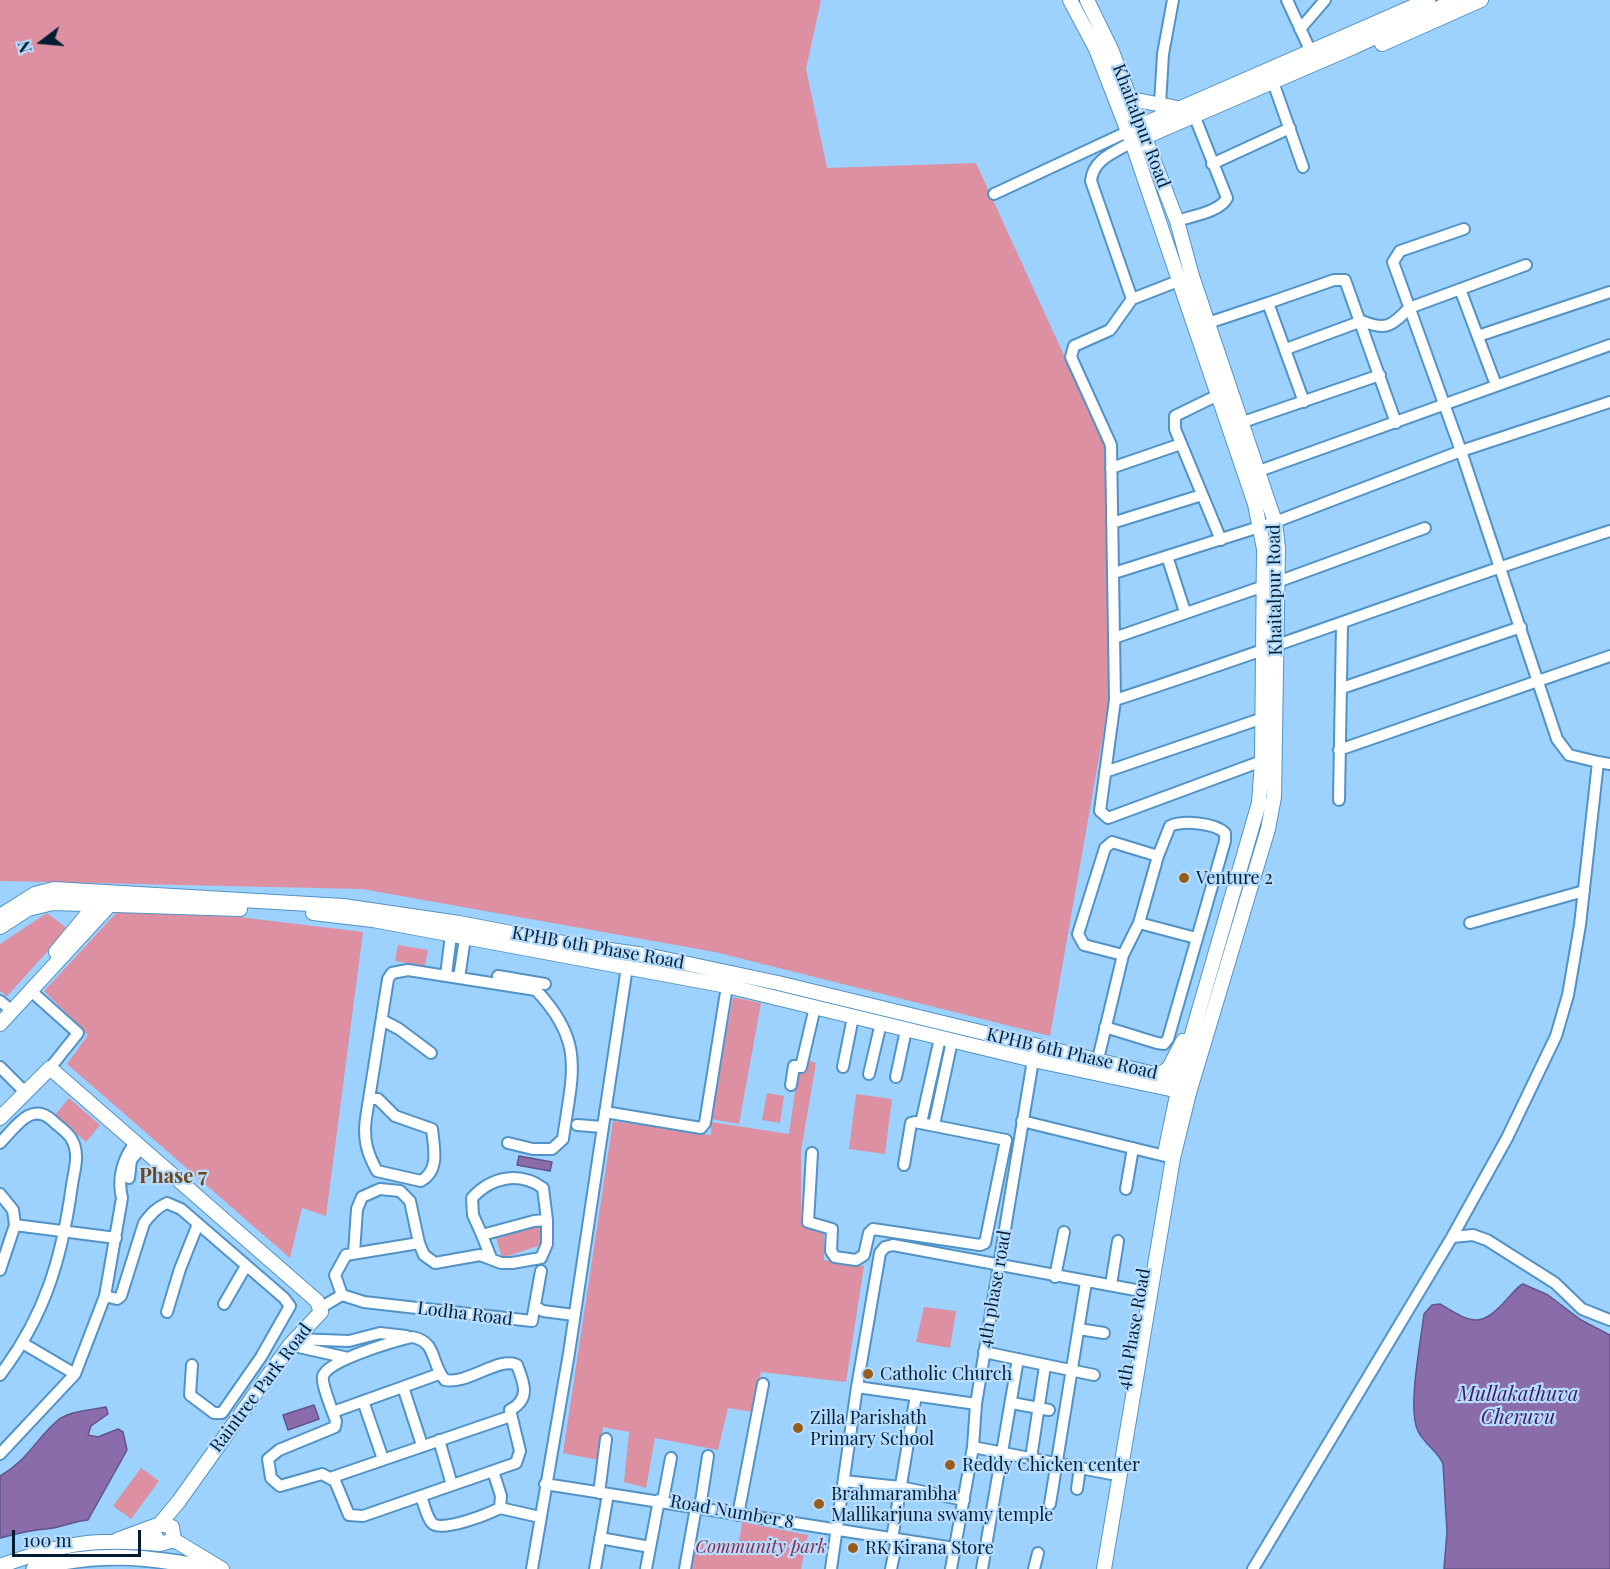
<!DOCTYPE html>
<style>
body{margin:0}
#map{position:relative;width:1610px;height:1569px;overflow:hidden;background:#9dd1fe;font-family:"Playfair Display",serif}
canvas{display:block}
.north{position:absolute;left:12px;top:12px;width:60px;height:60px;-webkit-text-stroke:4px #b6ddff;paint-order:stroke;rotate:254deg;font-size:16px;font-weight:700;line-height:24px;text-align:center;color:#021d32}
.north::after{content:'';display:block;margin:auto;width:21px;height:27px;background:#021d32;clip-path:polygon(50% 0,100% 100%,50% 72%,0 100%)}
.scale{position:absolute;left:12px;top:1530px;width:129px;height:27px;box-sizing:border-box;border:3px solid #021d32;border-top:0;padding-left:8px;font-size:18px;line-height:21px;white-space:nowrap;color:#021d32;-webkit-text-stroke:4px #b6ddff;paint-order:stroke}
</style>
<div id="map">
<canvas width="1610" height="1569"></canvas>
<div class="north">N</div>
<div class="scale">100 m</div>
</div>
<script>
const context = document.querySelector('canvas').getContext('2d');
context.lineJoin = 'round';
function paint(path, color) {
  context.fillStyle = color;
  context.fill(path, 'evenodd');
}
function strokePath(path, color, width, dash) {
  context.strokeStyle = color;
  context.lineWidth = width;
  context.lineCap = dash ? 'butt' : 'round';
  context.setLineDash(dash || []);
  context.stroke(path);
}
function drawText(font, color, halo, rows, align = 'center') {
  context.font = font + ' "Playfair Display",serif';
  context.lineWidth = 4.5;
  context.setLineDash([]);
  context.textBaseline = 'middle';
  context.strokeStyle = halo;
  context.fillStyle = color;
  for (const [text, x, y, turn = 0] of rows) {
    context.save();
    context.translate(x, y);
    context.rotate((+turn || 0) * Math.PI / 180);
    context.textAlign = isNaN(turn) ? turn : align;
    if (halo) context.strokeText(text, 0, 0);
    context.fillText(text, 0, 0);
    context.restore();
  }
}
paint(new Path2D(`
 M0,0H821L806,69L827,168L976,163L1105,445L1110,695L1050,1036L715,952L362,889L0,881Z
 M118,911L239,917L363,932L326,1216L302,1208L290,1258L67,1064L88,1035L44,991Z
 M47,913L68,929L7,996L0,991V944Z
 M398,945L428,950L425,966L395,961Z
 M733,997L761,1003L739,1124L711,1119Z
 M807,1060L816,1063L801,1151V1224L824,1231V1260L864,1266L846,1382L761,1372L753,1412L728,1408L718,1450L655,1438L646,1488L624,1482L629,1432L603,1427L598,1460L563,1453L613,1121L711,1135V1122L789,1134L798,1071H805Z
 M767,1093L784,1096L780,1123L762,1120Z
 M856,1094L892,1099L885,1154L849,1149Z
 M69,1098L100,1125L86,1142L55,1115Z
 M538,1224L544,1244L502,1258L496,1238Z
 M924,1307L956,1311L950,1348L916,1342Z
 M141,1468L159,1481L131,1519L113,1506Z
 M742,1522L808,1535L801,1569H689L693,1542L738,1549Z`), '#dd90a2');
const water = new Path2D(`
 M519,1156L552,1162L550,1171L517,1165Z
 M1523,1284L1548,1295L1581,1320L1610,1335V1569H1444L1447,1532L1443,1464C1438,1451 1424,1444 1418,1431C1407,1409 1421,1341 1424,1314L1432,1305L1440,1304C1473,1324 1481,1329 1509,1297C1514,1292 1517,1287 1523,1284Z
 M314,1405L319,1419L288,1430L283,1415Z
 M106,1407L108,1414L91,1426L88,1435L98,1437L118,1429L123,1432L127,1450L88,1520C74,1521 60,1528 46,1529C30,1530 16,1534 0,1538V1476C28,1460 35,1440 57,1421C68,1411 91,1410 106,1407Z`);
paint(water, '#8a6cab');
strokePath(water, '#615487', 1.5);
const street = new Path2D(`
 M1287,0L1311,52
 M1300,29L1325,0
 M1273,82L1303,167
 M1160,104L1163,54L1173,0
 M1132,142C1115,152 1093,159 1091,181L1132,299
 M1212,164L1290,128
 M994,194L1127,132
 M1177,221C1191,216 1220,212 1227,198L1194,115
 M1186,278L1132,299L1110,330L1074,346L1071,357L1111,445L1115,700L1100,811L1108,818L1262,761
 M1460,289L1496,385
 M1208,323L1268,303
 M1478,336L1610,292
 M1286,349L1362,321C1386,331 1392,326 1409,308L1526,265
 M1218,395L1175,416V429L1221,540
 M1304,402L1268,303L1334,280H1345L1396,423
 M1243,422L1380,375
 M1111,468L1181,444
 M1259,471L1610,345
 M1112,523L1202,495
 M1167,556L1185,612
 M1114,573L1275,522L1461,451L1610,402
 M1277,582L1425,528
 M1114,638L1264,586
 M1342,688L1521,627
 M1115,700C1281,646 1444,584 1610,531
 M1339,750L1610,656
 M1598,762L1610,764
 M1105,772L1263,718
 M1339,800L1342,624
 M1139,923L1196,938
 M1470,923L1584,891
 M1123,955L1084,945L1078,934L1105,848L1112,842L1158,856
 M446,975L451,935
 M498,976L545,984
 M459,978L465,938
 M31,991L78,1033L50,1068
 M0,1001L6,1006
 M382,1020L399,1029L431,1053
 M1098,1059L1123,955L1139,923L1158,856L1170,826C1183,820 1215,823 1225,833V841L1168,1039L1164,1044L1157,1043L1105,1027
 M0,1067L25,1092
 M843,1067L853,1017
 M869,1074L881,1023
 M896,1077L906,1030
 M791,1085L794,1066L801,1067L815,1007
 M369,1099H378L395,1116L432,1129C434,1149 440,1170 421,1181L377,1171C367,1153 363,1139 366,1118L388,979L392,973L408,970L536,990C586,1043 572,1073 563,1139L552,1149H533L508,1143
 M605,1112L701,1128L705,1123L727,986
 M1022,1121L1165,1156
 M921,1123L940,1038
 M577,1125L603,1127
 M934,1125L952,1041
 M0,1143C15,1128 31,1100 53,1121C59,1127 69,1133 72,1140C80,1154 74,1171 72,1185C62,1258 45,1316 0,1375
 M812,1153L808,1222L832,1229L831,1251L835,1257L856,1260L864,1255L869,1233L873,1229L980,1245L985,1243L1006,1140L915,1122L911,1123L904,1165
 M129,1178L131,1160L141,1148
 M1126,1189L1133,1148
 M0,1194L13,1210L15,1225L116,1238
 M482,1235L473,1215L472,1198C491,1177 519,1171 543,1188L547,1220
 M1452,1237L1473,1235L1487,1240L1555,1283L1582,1309L1610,1320
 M354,1253L357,1209L362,1197L380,1189L400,1191L410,1201L419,1243
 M0,1270L15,1225
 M1055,1277L1064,1232
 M1111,1285L1118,1241
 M342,1295L335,1275L346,1255L419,1243L424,1255L435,1263L480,1255L501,1263H512L541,1258L547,1244V1220L534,1221L482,1235L491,1258
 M105,1296L117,1299L121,1296L144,1223C151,1214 156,1208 167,1203L181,1209L284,1298L290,1306L261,1357L222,1413H214L190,1395L192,1365
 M224,1304L246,1266
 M536,1307L543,1311L574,1315
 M320,1308L342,1295L364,1302L532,1321L541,1271
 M167,1312L180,1269L198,1224
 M1079,1329L1104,1333
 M412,1337C438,1342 430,1363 445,1380C467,1385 499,1356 517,1365C524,1383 531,1399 510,1410L520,1451L516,1463L363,1516L349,1515L335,1481L322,1474L280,1486L271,1478L268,1459L279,1450L335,1427L336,1421C333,1412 321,1384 323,1376C328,1360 395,1341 412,1337Z
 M296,1339L349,1341L380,1333L406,1336
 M24,1344L75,1374
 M290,1345L348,1358
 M984,1352L1094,1375
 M403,1387L422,1445
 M857,1387L976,1404
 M363,1401L383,1459
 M1012,1403L1049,1410
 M333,1412L439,1374
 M439,1440L452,1485
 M973,1447L1111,1474
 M0,1454L75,1374L105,1296L122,1198C117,1178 123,1158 135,1143
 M1031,1458L1045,1366
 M330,1478L511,1416
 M844,1481L900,1487L964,1500
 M545,1484L954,1548
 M1077,1489L1080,1468
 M599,1493L606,1439
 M421,1496C424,1504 426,1516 432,1523C441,1533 488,1514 500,1508L501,1496L493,1471
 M663,1500L671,1458
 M1050,1504L1086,1282
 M500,1508L540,1517
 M700,1508L708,1456
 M738,1515L763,1384
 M600,1538L650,1547
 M892,1539L916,1395
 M532,1569L569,1353L627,967
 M595,1569L608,1494
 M646,1569L659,1500
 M685,1569L696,1507
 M831,1569L857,1387L880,1253L885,1247L893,1245L1141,1291
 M891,1569L897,1540
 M951,1569L973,1447L976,1404L1034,1054
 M982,1569L1018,1359
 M1034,1569L1038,1553
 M1253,1569L1452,1237L1507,1138L1556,1036L1568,995L1580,925L1598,762L1569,755L1557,739L1461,451L1393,262L1400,251L1464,229`);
const secondary = new Path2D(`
 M1070,0L1096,49L1132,142L1255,504L1264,549L1262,761L1259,803L1184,1062L1165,1153
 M1087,0L1111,49L1177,221L1192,276L1275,522L1278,548L1274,797L1268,829L1189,1093L1173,1158L1104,1569
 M1382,44L1481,0
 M1131,99L1183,109
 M1142,125L1428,0
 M1145,137L1356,46L1456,0
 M313,913L373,920L727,986L1033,1060L1184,1092
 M0,916L35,894L54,889L343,906L459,923L569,944L651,956L778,983L1187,1082
 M0,927L28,909L53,903L240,909
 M56,952L99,900
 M0,1024L116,898
 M1159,1075L1169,1068L1183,1041
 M0,1118L50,1068L317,1301L321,1312L290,1345L179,1501L160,1524C156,1527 155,1529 154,1534L160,1544L174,1540L172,1527L160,1524L117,1540
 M174,1540L222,1569
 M0,1566C64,1543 93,1538 160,1544`);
const primary = new Path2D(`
 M34,1569C98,1550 151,1557 214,1569`);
strokePath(street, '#5193c7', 14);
strokePath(secondary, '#5193c7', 16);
strokePath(primary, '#5193c7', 18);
strokePath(street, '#fff', 10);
strokePath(secondary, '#fff', 14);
strokePath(primary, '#fff', 15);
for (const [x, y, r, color] of [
 [1184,878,6,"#975e1b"],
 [868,1374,6,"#975e1b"],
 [798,1428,6,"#975e1b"],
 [950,1465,6,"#975e1b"],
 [819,1504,6,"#975e1b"],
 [853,1548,6,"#975e1b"]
]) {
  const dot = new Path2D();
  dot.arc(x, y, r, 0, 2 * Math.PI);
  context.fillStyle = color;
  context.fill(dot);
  strokePath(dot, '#b6ddff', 2);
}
drawText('18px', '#021d32', '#b6ddff', [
 ["Khaitalpur Road",1141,126,69],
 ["Khaitalpur Road",1275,590,-91],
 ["KPHB 6th Phase Road",598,948,10],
 ["KPHB 6th Phase Road",1072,1054,13],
 ["4th phase road",995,1289,-80],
 ["Lodha Road",465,1314,7],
 ["4th Phase Road",1134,1329,-80],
 ["Raintree Park Road",261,1388,-53],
 ["Road Number 8",732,1512,10]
]);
drawText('18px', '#021d32', '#b6ddff', [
 ["Venture 2",1196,878],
 ["Catholic Church",880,1374],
 ["Zilla Parishath",810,1418],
 ["Primary School",810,1439],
 ["Reddy Chicken center",962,1465],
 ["Brahmarambha",831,1494],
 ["Mallikarjuna swamy temple",831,1515],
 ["RK Kirana Store",865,1548]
], 'left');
drawText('italic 18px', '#882a48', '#b6ddff', [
 ["Community park",761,1547]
]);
drawText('bold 20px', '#70471c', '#b6ddff', [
 ["Phase 7",173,1177]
]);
drawText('italic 20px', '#411764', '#b6ddff', [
 ["Mullakathuva",1518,1395],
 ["Cheruvu",1518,1418]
]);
</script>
